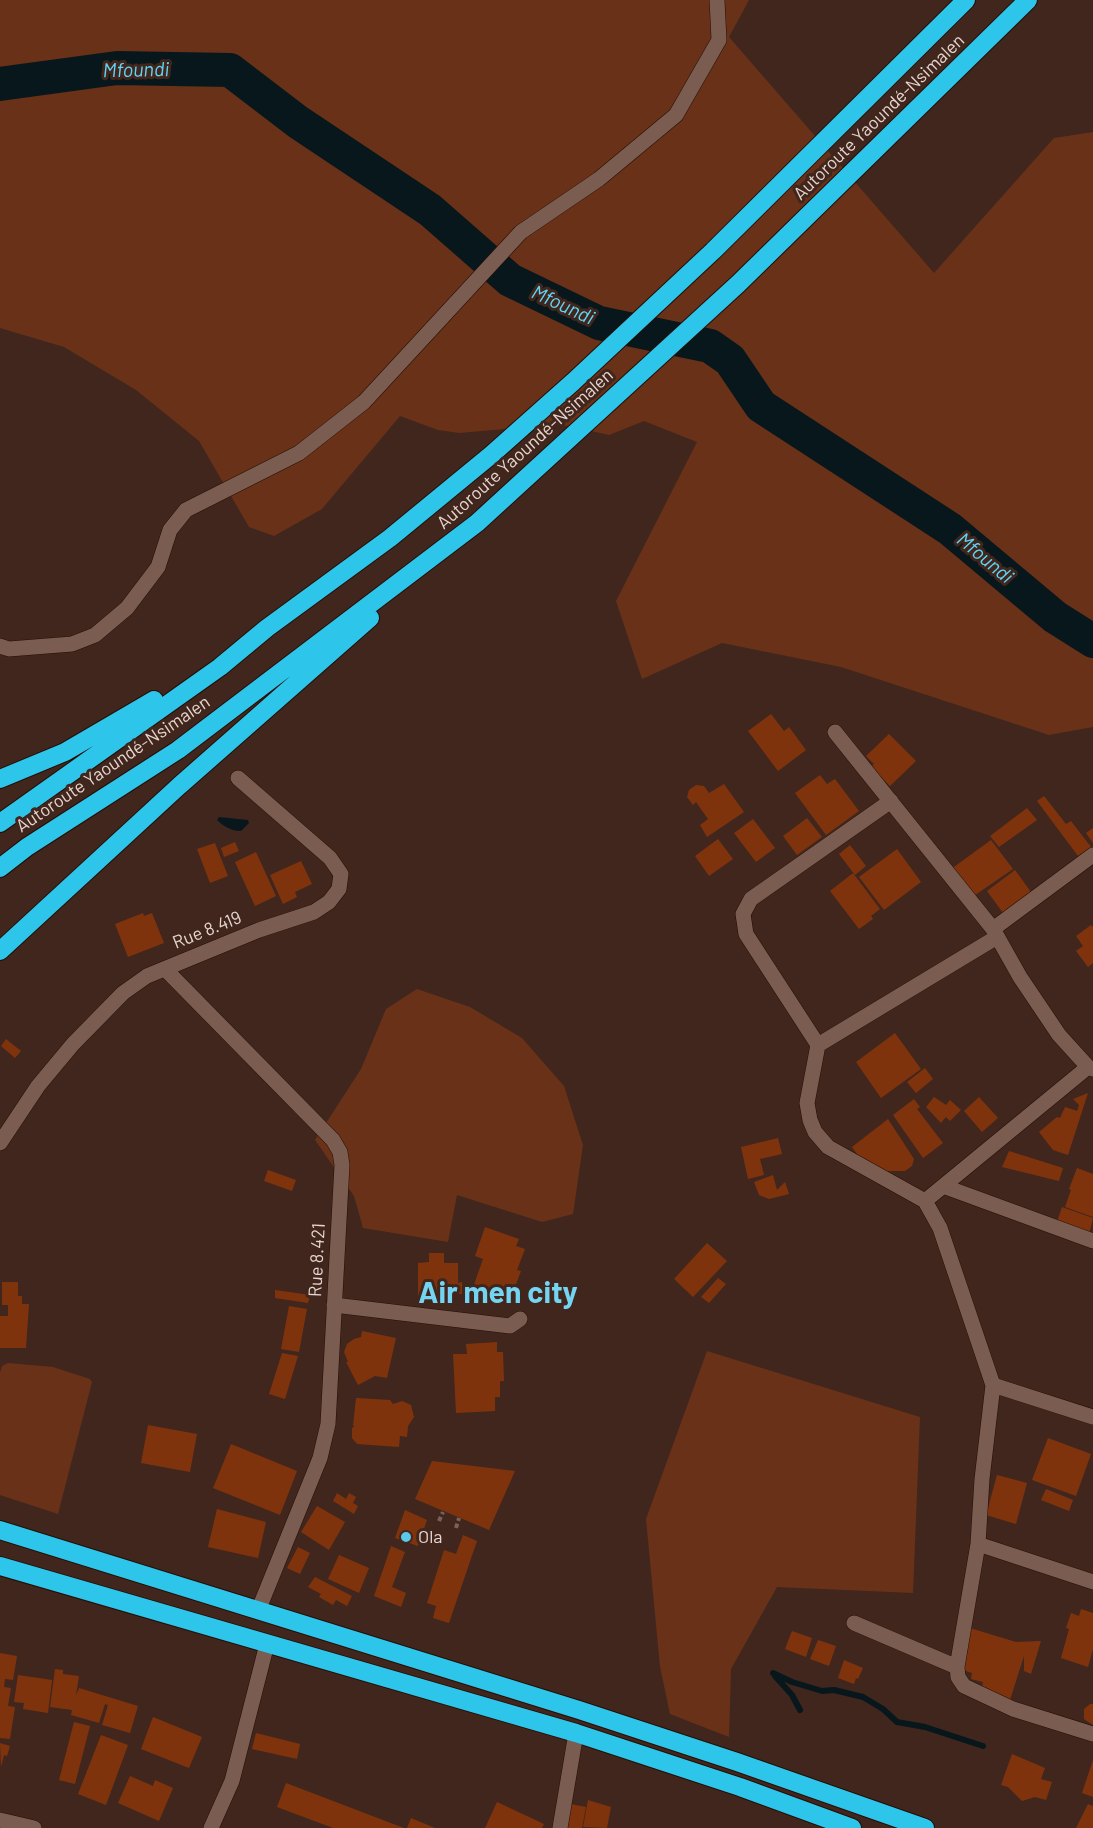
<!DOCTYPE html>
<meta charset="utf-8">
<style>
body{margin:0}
canvas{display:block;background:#40261c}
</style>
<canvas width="1093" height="1828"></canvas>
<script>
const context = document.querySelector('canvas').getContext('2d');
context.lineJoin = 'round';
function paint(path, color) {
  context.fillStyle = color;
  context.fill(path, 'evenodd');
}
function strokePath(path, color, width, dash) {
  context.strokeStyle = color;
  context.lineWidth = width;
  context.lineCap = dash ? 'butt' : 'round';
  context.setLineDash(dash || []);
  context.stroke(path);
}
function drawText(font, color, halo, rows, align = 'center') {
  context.font = font + ' Barlow,sans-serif';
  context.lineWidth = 6;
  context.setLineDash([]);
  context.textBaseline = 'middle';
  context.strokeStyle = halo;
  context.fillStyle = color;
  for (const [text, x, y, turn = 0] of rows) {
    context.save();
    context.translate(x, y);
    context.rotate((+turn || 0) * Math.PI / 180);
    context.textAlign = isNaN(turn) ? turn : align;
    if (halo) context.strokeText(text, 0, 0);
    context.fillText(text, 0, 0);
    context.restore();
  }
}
paint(new Path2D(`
 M0,0H749L729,37L934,273L1054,138L1093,132V727L1049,735L841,667L722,643L642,679L616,601L697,442L644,421L609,435L569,426L550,425L459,433L438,430L400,416L322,509L274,536L249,527L199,441L136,390L64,347L0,328Z
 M417,989L470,1007L522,1038L564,1086L583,1145L573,1214L542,1222L457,1195L448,1242L363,1228L354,1196L315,1140L361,1069L386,1009Z
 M707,1351L920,1417L913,1593L777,1587L731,1669L729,1737L670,1714L660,1667L646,1519Z
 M8,1363L53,1367L90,1379L92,1382L58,1514L0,1495V1373L2,1366Z`), '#693118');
paint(new Path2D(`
 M219,817L248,820L249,823L241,831C231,831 223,826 217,820Z`), '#08171c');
strokePath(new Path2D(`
 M773,1673L792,1682L822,1691L834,1690L863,1697L883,1709L897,1722L925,1727L983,1746
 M775,1676L792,1695L800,1710`), '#08171c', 6);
strokePath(new Path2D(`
 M0,84L117,68L230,70L298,122L430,210L510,280L599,323L710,346L730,360L761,406L950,529L1055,617L1093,641`), '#08171c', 34);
paint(new Path2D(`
 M771,714L784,731L789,727L806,750L778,771L748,731Z
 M889,734L916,761L890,786L871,767L874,764L866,756Z
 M820,775L827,784L835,779L859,811L826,835L795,793Z
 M724,784L744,812L707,837L700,825L708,819L696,802L693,805L687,797L689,790L696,785L704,786L709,793Z
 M1044,796L1066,824L1071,821L1091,847L1078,856L1037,801Z
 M1027,808L1037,820L999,847L990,836Z
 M807,818L822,837L797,855L783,836Z
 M753,819L775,848L756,862L734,833Z
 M1093,828V843L1086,833Z
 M718,839L733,859L709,876L695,856Z
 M991,840L1013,869L968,900L947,872Z
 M235,842L239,851L224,857L221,848Z
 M215,843L228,876L210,883L197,849Z
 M850,845L866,866L855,875L839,854Z
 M897,849L921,882L884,910L859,877Z
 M256,852L276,896L255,906L235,862Z
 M301,861L312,884L295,892L297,897L283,904L270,875Z
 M1015,870L1031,892L1003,913L987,891Z
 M853,873L880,909L871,916L873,919L859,929L830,891Z
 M143,913L144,916L152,913L164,943L128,957L115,924Z
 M1091,925L1093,927V963L1088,967L1076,951L1083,946L1076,936Z
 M895,1033L921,1069L881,1098L856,1062Z
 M6,1039L21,1051L15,1058L1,1046Z
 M925,1068L933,1079L916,1093L907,1082Z
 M1088,1093L1068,1155L1053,1150L1039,1132L1057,1117L1060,1118L1065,1107L1077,1111L1079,1105L1073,1099Z
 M934,1097L946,1105L950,1100L961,1110L950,1121L946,1117L941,1123L926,1107Z
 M979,1097L998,1118L982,1132L964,1111Z
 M914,1099L920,1107L917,1109L943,1143L923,1158L893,1115Z
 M888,1119L914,1159L912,1166L905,1171H881L867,1168L852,1147Z
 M778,1138L782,1154L760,1159L764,1175L748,1179L741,1147Z
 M1009,1151L1063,1168L1059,1181L1002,1167Z
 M1077,1168L1093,1174V1217L1065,1207L1071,1190L1069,1189Z
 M268,1170L296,1180L292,1191L264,1181Z
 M773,1175L777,1190L785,1182L789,1194L769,1199L759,1195L754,1182Z
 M1062,1207L1093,1218L1089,1234L1057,1222Z
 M485,1227L519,1239L516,1246L525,1249L517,1270L521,1271L508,1306L471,1293L483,1259L475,1256Z
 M707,1243L727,1261L693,1297L674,1279Z
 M429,1253H444V1263H458V1283L462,1282L463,1294H439V1300H418V1263L429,1262Z
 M718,1278L726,1284L709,1303L701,1297Z
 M2,1282H18V1296H22V1304H29L26,1348H0V1316H8V1305H2Z
 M275,1290L310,1295L308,1303L275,1298Z
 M289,1306L307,1309L299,1352L281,1349Z
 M362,1331L396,1338L387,1378L375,1376L358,1385L346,1362H348L344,1352L347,1344L354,1339L361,1337Z
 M497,1342V1352H503L504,1381H500V1397H495V1411L456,1413L453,1354H467L466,1344Z
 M282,1353L298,1356L285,1399L269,1394Z
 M356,1398L390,1400L393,1404L402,1401L411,1405L414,1417L408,1426L407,1437L400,1436L399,1447L357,1444L352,1438V1428L355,1426H353Z
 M148,1425L197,1434L190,1472L141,1463Z
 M1048,1438L1091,1454L1076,1496L1032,1480Z
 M231,1444L297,1471L280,1515L213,1488Z
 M432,1461L515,1471L489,1530L415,1499Z
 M997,1475L1027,1483L1016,1524L986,1515Z
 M1046,1489L1073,1500L1069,1511L1041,1500Z
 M337,1493L346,1499L349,1493L356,1497L353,1503L358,1506L354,1514L333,1501Z
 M317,1506L345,1522L329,1550L301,1532Z
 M217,1509L266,1522L258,1558L208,1547Z
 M405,1510L427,1520L418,1546L395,1538Z
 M463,1535L477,1541L449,1623L433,1618L436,1606L427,1603L444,1550L456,1554Z
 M391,1546L405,1552L392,1587L406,1593L401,1607L374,1596Z
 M298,1547L310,1553L300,1574L287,1568Z
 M339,1555L369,1568L359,1593L328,1579Z
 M315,1577L352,1596L347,1606L336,1600L333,1605L319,1597L321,1594L308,1587Z
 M1081,1609L1093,1613V1649L1088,1667L1061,1658L1069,1629L1066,1628L1071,1613L1079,1616Z
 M970,1628L1016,1642L1041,1641L1031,1674L1024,1671V1656L1010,1700L981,1691L983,1682L971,1679L972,1673L960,1669Z
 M792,1631L812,1638L806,1657L785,1649Z
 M818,1640L836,1646L829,1666L810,1659Z
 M0,1653L17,1656L13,1680L5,1679L4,1687L11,1688L8,1706L15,1707L10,1739L0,1738Z
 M844,1660L863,1668L858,1679L856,1678L854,1684L838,1678Z
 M55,1669L63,1670V1674L79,1676L76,1696L79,1688L138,1706L130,1733L102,1725L108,1705L105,1704L99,1723L71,1715L72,1710L50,1707Z
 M18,1675L52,1680L48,1713L23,1709L24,1703L14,1702Z
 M1090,1704H1093V1725L1084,1719V1709Z
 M153,1717L202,1737L189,1768L141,1749Z
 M74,1722L90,1726L75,1784L59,1780Z
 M256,1733L300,1744L297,1759L252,1749Z
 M101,1735L128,1745L106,1805L78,1794Z
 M0,1743L10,1746L7,1756L4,1755L1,1767Z
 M1012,1754L1045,1768L1041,1779L1052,1782L1046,1800L1035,1797L1022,1801L1008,1787L1001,1785Z
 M1093,1760V1797L1082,1793Z
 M130,1776L153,1786L155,1780L173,1788L159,1821L118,1803Z
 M286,1783L375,1817L404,1828H333L277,1807Z
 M588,1800L611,1807L607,1828L583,1827Z
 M497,1802L544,1824L542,1828H485Z
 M565,1803L586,1807L582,1828H561Z
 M1088,1804L1093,1806V1828H1076Z
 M411,1818L435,1828H407Z`), '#7f330d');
const minor = new Path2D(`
 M0,646L9,649L72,644L95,635L127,608L158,567L170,530L186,510L299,453L364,402L521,232L599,179L676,115L719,40L717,0
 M835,732L993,929L1020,977L1059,1035L1088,1067L1093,1069
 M891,801L751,899L743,914L746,934L818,1045L807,1103L810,1120L815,1132L828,1147L925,1201L940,1228L993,1385L982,1479L978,1544L957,1667L958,1677L964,1686L1013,1709L1093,1734
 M993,929L1093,855
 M165,969L333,1140L340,1152L342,1165L328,1424L320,1458L258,1611
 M818,1045L997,937
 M0,1143L38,1086L73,1044L123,993L147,976L259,930L314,912L329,902L339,889L341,874L330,858L238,778
 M943,1186L1093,1241
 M925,1201L1088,1067
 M334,1305L510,1326L520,1319
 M993,1385L1093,1417
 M978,1544L1093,1582
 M854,1623L957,1667
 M0,1820L34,1828
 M211,1828L232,1781L267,1644
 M560,1828L576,1733`);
const highway = new Path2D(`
 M0,779L65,752L154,700
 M0,823L220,667L267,628L390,538L491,455L573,382L713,251L966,0
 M0,868L27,847L178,750L477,523L738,284L1028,0
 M0,951L179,786L370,618
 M0,1530L579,1710L737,1762L925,1828
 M0,1566L576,1733L740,1787L852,1828`);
strokePath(minor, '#250e05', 16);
strokePath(highway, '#250e05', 20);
strokePath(new Path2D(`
 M439,1521L443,1512
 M456,1528L459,1518`), '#796259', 4, [4.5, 3]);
strokePath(minor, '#7a5c50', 15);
strokePath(highway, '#2ec5eb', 18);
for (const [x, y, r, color] of [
 [406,1537,6,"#5cc7e7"]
]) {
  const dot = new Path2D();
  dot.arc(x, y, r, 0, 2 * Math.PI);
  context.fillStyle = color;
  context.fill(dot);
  strokePath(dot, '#40261c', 2);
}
drawText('18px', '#e7d6cf', '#40261c', [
 ["Autoroute Yaoundé-Nsimalen",879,117,-44],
 ["Autoroute Yaoundé-Nsimalen",525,449,-42],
 ["Autoroute Yaoundé-Nsimalen",113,764,-34],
 ["Rue 8.419",207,930,-22],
 ["Rue 8.421",317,1260,-87]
]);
drawText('18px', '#e7d6cf', '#40261c', [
 ["Ola",418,1537]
], 'left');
drawText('italic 20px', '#5fd6f8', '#40261c', [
 ["Mfoundi",136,70,-1],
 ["Mfoundi",563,305,25],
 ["Mfoundi",985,558,40]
]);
drawText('bold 30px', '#74d5f3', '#40261c', [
 ["Air men city",498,1293]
]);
</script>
